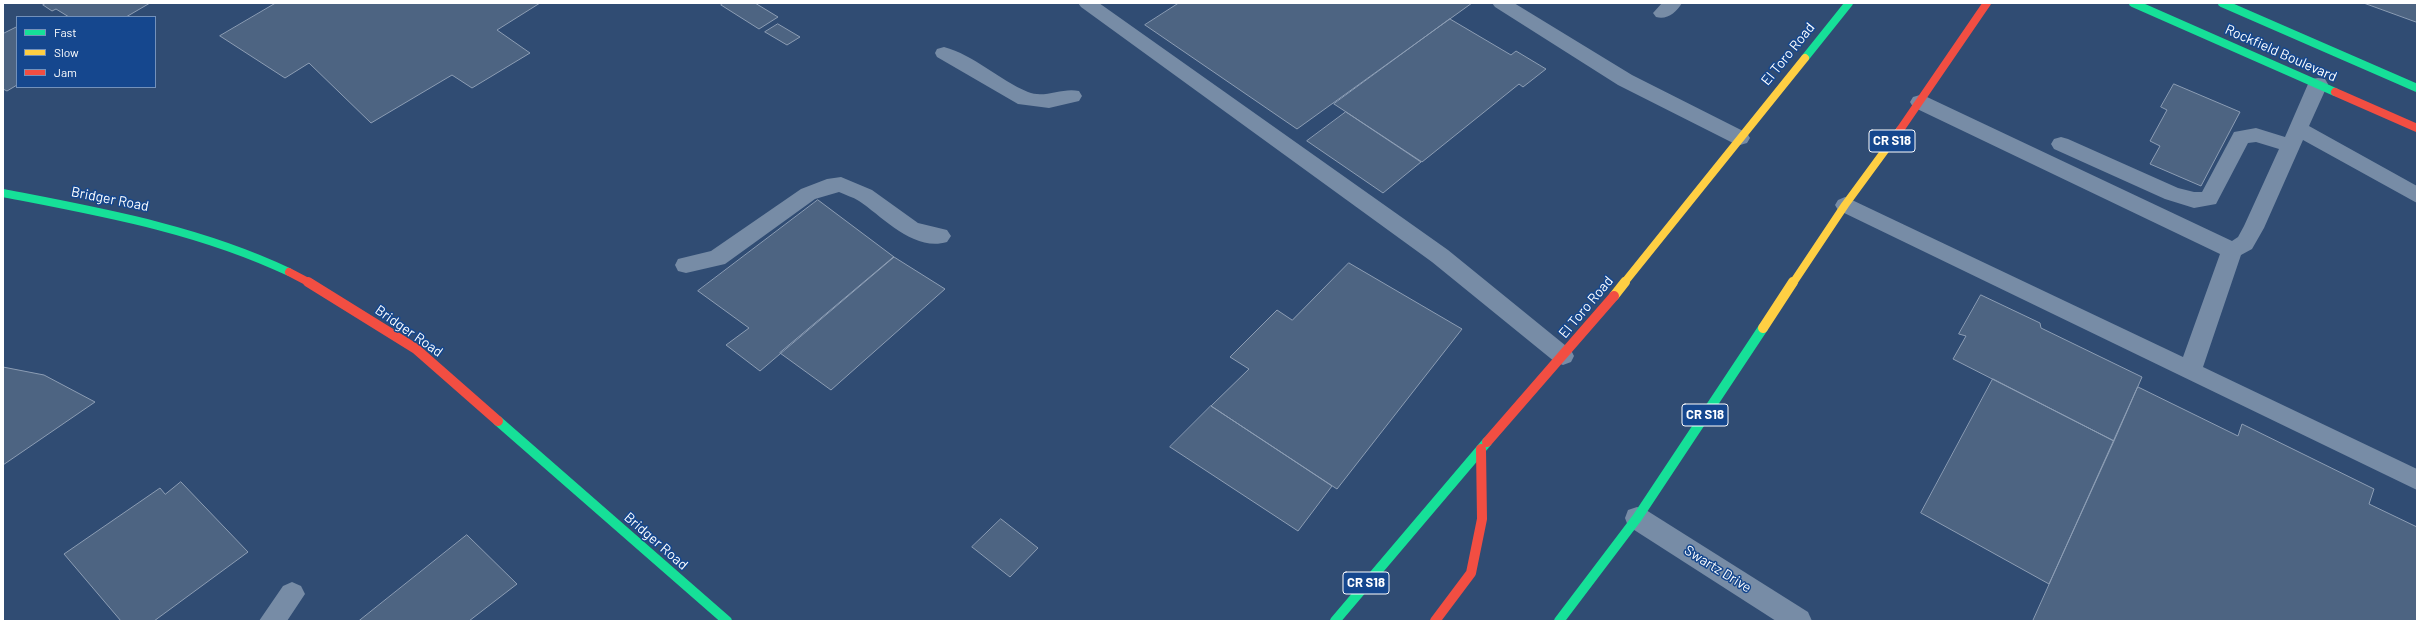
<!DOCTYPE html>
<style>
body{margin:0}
#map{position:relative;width:2420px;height:624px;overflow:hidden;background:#304c73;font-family:Barlow,sans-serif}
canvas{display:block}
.frame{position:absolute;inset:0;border:4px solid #fff;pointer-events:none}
.legend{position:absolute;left:16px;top:16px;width:140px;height:72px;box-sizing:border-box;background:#15478e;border:1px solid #7391bb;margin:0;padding:5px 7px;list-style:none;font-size:12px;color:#fff}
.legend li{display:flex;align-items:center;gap:8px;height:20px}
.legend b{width:20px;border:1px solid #7391bb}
</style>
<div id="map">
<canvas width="2420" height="624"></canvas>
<div class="frame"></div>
<ul class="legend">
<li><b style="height:5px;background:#16e098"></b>Fast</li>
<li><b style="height:5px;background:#ffcf43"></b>Slow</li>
<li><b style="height:5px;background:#f24e42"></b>Jam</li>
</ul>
</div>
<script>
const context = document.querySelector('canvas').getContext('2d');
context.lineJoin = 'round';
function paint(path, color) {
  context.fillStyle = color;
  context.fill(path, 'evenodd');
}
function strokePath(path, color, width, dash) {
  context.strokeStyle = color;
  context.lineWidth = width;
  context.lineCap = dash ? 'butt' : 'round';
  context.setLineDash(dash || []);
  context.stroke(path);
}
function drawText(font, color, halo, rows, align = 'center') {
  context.font = font + ' Barlow,sans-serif';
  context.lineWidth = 3;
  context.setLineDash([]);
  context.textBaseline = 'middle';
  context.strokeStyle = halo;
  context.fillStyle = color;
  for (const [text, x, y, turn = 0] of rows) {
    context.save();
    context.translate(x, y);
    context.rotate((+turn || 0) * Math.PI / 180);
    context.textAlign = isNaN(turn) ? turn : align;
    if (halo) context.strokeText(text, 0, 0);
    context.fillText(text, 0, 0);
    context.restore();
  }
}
const building = new Path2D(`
 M47,3H150L126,17H69L56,9L52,11L43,5Z
 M276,3H540L497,30L530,53L472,88L452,75L371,123L309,63L285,78L220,36Z
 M724,3H755L778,17L759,29L721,5Z
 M1179,3H1472L1297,129L1145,25Z
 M2364,3H2417V22Z
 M1450,19L1511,55L1516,51L1546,69L1523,87L1519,84L1422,162L1334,104Z
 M778,24L800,37L787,45L765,32Z
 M17,27V85L7,91L3,89V34Z
 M2174,84L2240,112L2201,186L2150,164L2160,146L2150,141L2167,110L2161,107Z
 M1346,112L1421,162L1383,193L1307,141Z
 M818,200L894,257L760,371L726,345L749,328L698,291Z
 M894,257L945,289L831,390L780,353Z
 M1349,263L1462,329L1337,489L1211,406L1249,369L1230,357L1277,310L1292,320Z
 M1981,295L2040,323L2041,328L2142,377L2114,441L1953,359L1966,336L1959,334Z
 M3,367L44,375L95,402L3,465Z
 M1993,379L2114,441L2049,584L1921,513Z
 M2138,387L2238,436L2242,424L2374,489L2369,504L2417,527V621H2033Z
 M1211,406L1332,486L1298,531L1170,447Z
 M181,482L248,552L154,621H121L64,554L160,488L165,494Z
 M1001,519L1038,548L1010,577L972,547Z
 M467,535L517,584L469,621H359Z`);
paint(building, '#4d6482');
strokePath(building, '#8c9db4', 1);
paint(new Path2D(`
 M1078,3H1099L1448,250L1571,350L1574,356L1571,362L1563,365L1555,362L1432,262L1081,7Z
 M1492,3H1514L1632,75L1747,133L1750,138L1747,143L1740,145L1733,143L1618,85L1495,7Z
 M1662,3H1682C1676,13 1667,20 1656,17L1653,13Z
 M944,47C974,55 999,80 1028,92C1045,99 1062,87 1079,91L1082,96L1079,101L1049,108L1018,104L937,57L935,53L937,49Z
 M2318,78L2325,79L2328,84L2309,126L2417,186V203L2303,140L2264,228L2252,249L2241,255L2203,367L2417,469V490L1838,210L1835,205L1838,200L1845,197L1852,200L2183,357L2220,254L1913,107L1910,102L1913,97L1920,95L1927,97L2232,241L2238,237L2244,226L2279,149L2256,142L2248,143L2216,204L2194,208L2165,199L2054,149L2051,144L2054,139L2061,137L2068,139L2178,188L2194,192H2202L2234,132L2256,128L2285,137L2308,84L2311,79Z
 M841,177L872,190L918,223L947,230L951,236L947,242C914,252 883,217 859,201C853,197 845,195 839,192L815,199L725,264L686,273L678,271L675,265L678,259L711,251L801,189L827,179Z
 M292,582L301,586L305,594L287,621H259L283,586Z`), '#778ca6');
paint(new Path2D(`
 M1637,507L1646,510L1808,612L1812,621H1776L1628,526L1625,518L1628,510Z`), '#778ca6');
strokePath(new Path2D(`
 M2133,3L2335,92
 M2222,3L2417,88
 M1805,58L1849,3
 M3,193C101,212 198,229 289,272`), '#16e098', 8);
strokePath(new Path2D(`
 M498,421L727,621
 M1335,621L1487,442
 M1559,621L1637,518L1763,328`), '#16e098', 10);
strokePath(new Path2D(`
 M1624,283L1805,58
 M1793,283L1845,205L1900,130`), '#ffcf43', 8);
strokePath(new Path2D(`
 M1614,296L1625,282
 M1763,328L1793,282`), '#ffcf43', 10);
strokePath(new Path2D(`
 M2335,92L2417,128
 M1900,130L1987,3
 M289,272L310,283`), '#f24e42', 8);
strokePath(new Path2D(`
 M308,282L416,349L498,421
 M1487,442L1614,296
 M1435,621L1471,573L1482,519L1481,449`), '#f24e42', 10);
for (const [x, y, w] of [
 [1892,141,46],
 [1705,415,46],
 [1366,583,46]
]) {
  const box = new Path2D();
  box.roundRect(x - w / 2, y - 11, w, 22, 3);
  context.fillStyle = '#15478e';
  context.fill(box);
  strokePath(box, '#fff', 1);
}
drawText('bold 13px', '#fff', null, [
 ["CR S18",1892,141],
 ["CR S18",1705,415],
 ["CR S18",1366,583]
]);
drawText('14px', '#fff', '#15478e', [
 ["Rockfield Boulevard",2281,53,24],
 ["El Toro Road",1788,54,-51],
 ["Bridger Road",110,199,11],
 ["El Toro Road",1586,307,-50],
 ["Bridger Road",409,331,35],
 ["Bridger Road",656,541,41],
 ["Swartz Drive",1718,569,32]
]);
</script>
